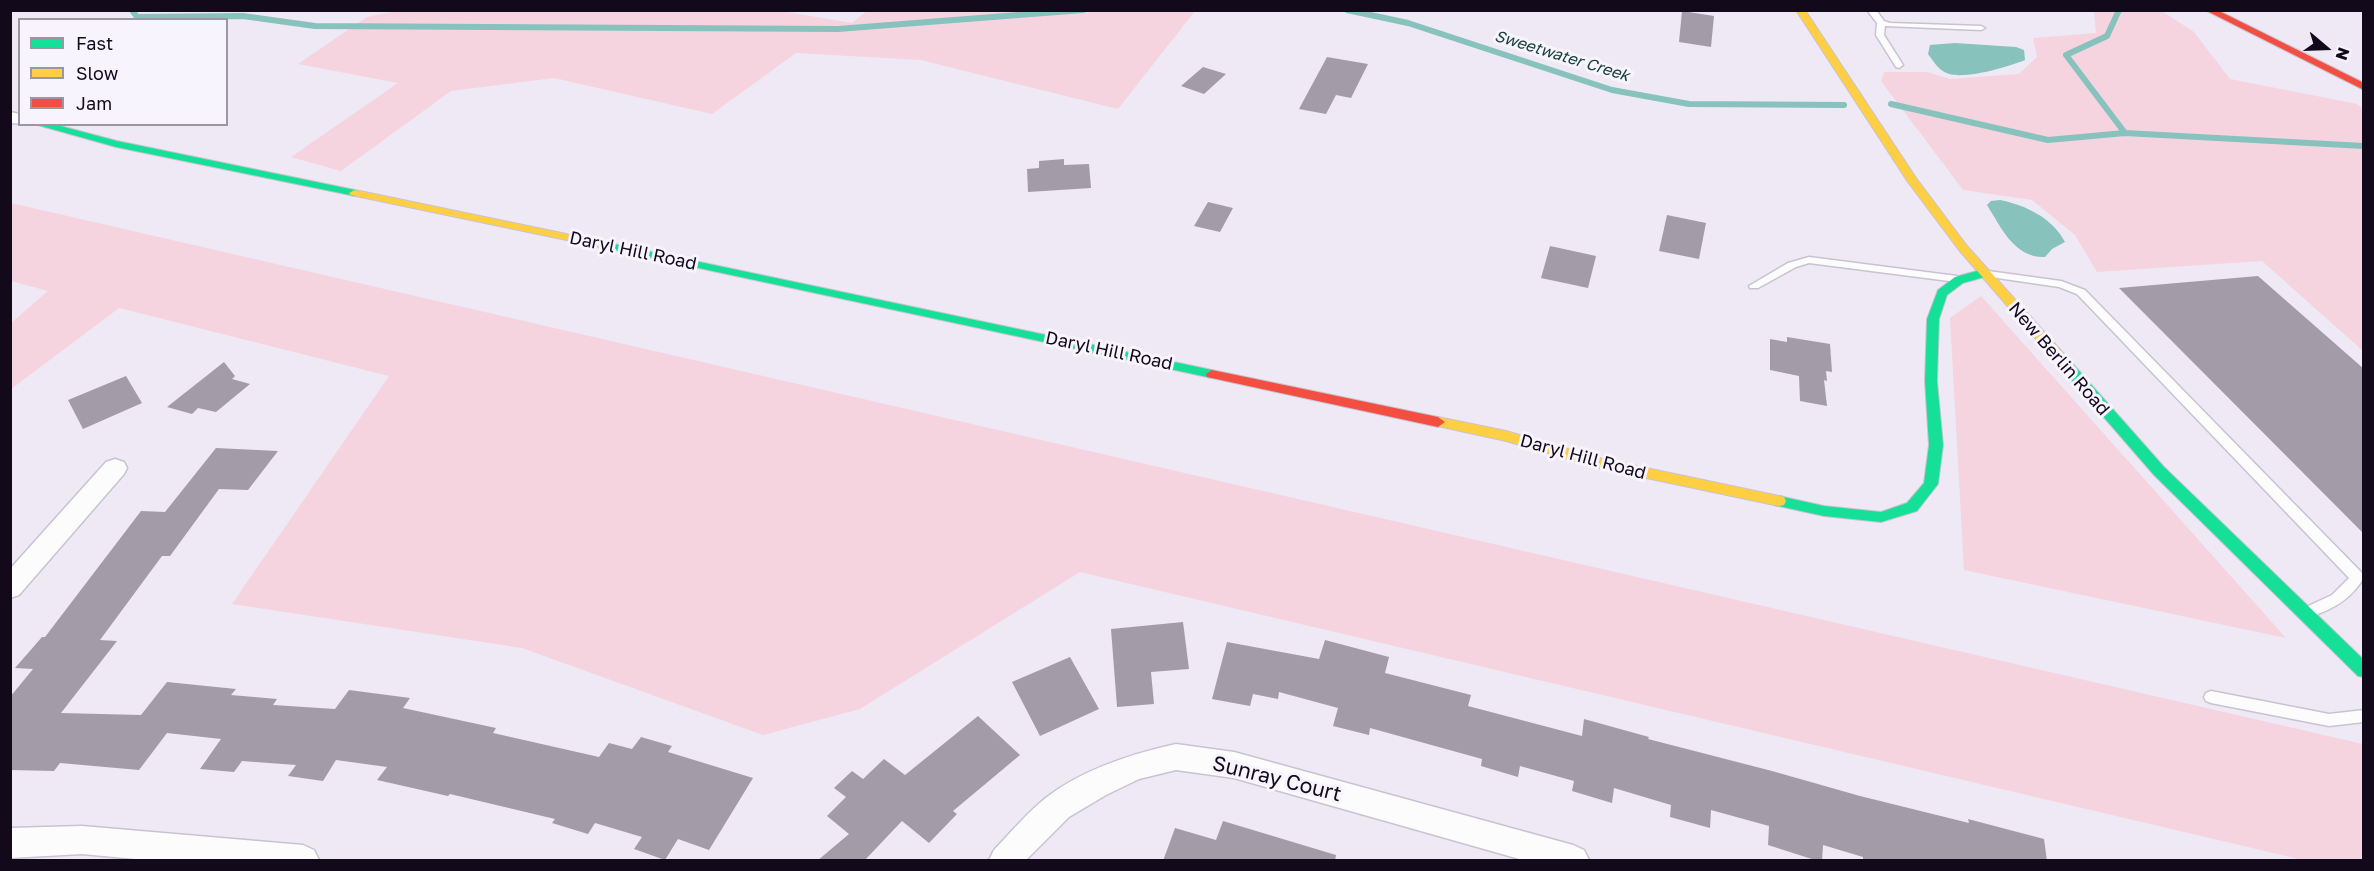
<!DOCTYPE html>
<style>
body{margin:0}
#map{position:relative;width:2374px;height:871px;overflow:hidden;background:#eee9f4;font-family:"Golos Text",sans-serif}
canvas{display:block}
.frame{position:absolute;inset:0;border:12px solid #120a1b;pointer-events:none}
.legend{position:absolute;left:18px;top:18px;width:210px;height:108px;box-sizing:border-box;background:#f8f4fe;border:2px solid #9c96a3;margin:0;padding:8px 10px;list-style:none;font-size:18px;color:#120a1b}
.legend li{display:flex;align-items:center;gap:12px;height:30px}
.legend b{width:30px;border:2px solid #9c96a3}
.north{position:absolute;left:2296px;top:18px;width:60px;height:60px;-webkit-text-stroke:4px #f8f4fe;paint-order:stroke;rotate:109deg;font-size:16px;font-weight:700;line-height:24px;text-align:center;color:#120a1b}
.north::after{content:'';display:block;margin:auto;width:21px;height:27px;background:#120a1b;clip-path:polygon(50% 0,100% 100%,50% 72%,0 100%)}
</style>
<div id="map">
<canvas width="2374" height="871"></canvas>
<div class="frame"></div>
<ul class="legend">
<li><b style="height:8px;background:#16e098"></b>Fast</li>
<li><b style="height:8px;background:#ffcf43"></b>Slow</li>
<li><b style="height:8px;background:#f24e42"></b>Jam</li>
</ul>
<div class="north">N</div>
</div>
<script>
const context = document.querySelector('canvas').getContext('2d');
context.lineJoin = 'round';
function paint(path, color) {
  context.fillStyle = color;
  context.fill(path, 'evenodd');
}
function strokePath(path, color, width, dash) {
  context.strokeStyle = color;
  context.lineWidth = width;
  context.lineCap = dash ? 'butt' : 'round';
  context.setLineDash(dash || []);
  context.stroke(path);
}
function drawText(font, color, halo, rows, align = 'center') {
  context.font = font + ' "Golos Text",sans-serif';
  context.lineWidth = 6;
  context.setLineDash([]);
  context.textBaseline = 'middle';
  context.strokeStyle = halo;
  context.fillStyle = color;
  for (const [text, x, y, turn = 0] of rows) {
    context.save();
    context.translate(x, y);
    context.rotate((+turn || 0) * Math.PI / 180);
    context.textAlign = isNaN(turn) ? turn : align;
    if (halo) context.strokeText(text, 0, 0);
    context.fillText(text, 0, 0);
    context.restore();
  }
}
paint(new Path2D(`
 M775,10L852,23L868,10L1195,11L1118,109L921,60L796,53L712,114L554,78L451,91L341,171L291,157L398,83L298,64L367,17L401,10Z
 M2094,11H2162L2194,32L2230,79L2357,104L2363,109V351L2262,261L2097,272L2075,235L2032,200L1963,190L1881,81L1884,72H1927L1950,79L2019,74L2037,57L2033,38L2096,33Z
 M11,203L2363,744V860H2303L1080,572L860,709L763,735L522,648L232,604L389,376L119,308L11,389V323L48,291L11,281Z
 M1981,296L2286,638L1964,570L1950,318Z`), '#f5d4df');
paint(new Path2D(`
 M1955,43L2016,47L2024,50L2025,60C2008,67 1967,79 1949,74C1939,71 1934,62 1928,54L1930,45Z
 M2000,200C2025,205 2053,218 2065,242L2052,249L2045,257C2014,258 2001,227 1987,205L1991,201Z`), '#87c2bd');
strokePath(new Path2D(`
 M132,10L137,17L243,16L315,26L838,29L1083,10
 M1347,10L1408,23L1612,90L1689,104L1844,105
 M1891,104L2048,140L2125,133L2066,55L2107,36L2119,10
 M2125,133L2364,146`), '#87c2bd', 6);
paint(new Path2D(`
 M1682,11L1714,16L1711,47L1679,42Z
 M1327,57L1368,64L1351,98L1336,95L1326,114L1299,109Z
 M1203,67L1226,74L1204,94L1181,86Z
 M1064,159V165L1089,164L1091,188L1028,192L1027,169L1039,168V161Z
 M1208,202L1233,208L1220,232L1194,226Z
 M1667,215L1706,223L1699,259L1659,251Z
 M1550,246L1596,256L1588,288L1541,278Z
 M2258,276L2364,369V534L2119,288Z
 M1787,337L1830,344L1832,372L1826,371L1827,381L1824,380L1827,406L1800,401L1799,376L1770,370V339L1787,342Z
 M224,362L235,376L232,379L250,384L216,412L198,408L192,414L167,407Z
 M126,376L142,403L83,429L68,400Z
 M216,448L278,451L248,490L219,489L170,556H162L100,640L117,641L61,713L141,715L167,682L236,689L231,695L277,699L273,705L335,709L349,690L410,698L403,708L496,728L493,733L599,757L609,743L632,749L641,737L672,746L668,752L753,778L709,850L678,839L665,860L634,849L642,837L595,823L588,834L552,823L555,819L450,794L448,796L377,780L387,767L336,760L323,781L288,776L296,765L242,761L234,772L200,769L221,739L167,733L139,770L60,763L54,771L10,770V697L33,669L15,668L42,637H45L141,511L165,512Z
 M1183,622L1189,669L1151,672L1154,704L1117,707L1111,629Z
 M1325,640L1389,657L1385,673L1471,695L1468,706L1582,736L1584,719L1649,737L1648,739L1772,771L1860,796L1969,823L1968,819L2044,839L2047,861H1863V857L1823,845L1822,861H1818L1768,845L1769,826L1711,810L1710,828L1670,817L1671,805L1614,788L1612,803L1572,791L1574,781L1520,766L1518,777L1481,766L1482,759L1370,728L1369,735L1333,726L1338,708L1279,692L1278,699L1253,694L1250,706L1212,699L1227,642L1319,659Z
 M1070,657L1099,709L1040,736L1012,682Z
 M978,716L1020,755L953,811L957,814L929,843L902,821L864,861H817L849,834L827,816L846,797L834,788L852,771L863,779L884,759L905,775Z
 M1223,821L1336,855L1335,861H1163L1175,828L1216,840Z`), '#a49ba8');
const lane = new Path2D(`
 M1867,10H1876L1884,21L1890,23L1981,26L1985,28L1981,30L1885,26L1884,35L1903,65L1899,68L1896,67L1876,35L1877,23Z
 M1809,257L1957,276L1962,279L1957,282L1809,263L1796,267L1758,288H1750L1749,286L1788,263Z
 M1988,271L2061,281L2085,290L2362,573L2364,577C2352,599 2332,610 2309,617L2304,616L2302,612L2304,608L2332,595L2349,578L2077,294L2059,287L1984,276L1983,274Z
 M2211,691L2329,714L2364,710V722L2329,726L2211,703L2206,701L2204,697L2206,693Z`);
const street = new Path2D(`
 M10,112L20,114V124H24L10,123Z
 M115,459L124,462L127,468L124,474L19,595L10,598V569L106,462Z
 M1176,744L1234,752L1573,845L1584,850L1589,860H1523L1234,778L1176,770L1139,779L1106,795L1069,817L1026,860H989L994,850C1011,832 1028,812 1047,797C1084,769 1131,754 1176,744Z
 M82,826L303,845L314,850L319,860H147L82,854L10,858V828Z`);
const fast = new Path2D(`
 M34,124H53L117,141L355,190L361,193L355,196L116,147Z
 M600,241L1212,370L1218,374L1212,378L596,246L594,244L596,242Z
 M1984,269L1990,273L1988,276L1963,283L1947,295L1939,319L1937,381L1943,445L1938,484L1917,511L1881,522L1824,516L1774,505L1772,501L1774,497L1779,496L1824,506L1881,512L1907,503L1924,483L1929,445L1925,381L1927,319L1938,290L1955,277Z
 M2067,362L2072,363L2164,467L2364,660V677L2358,676L2154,475L2062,369L2061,366L2062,363Z`);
const slow = new Path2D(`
 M1796,10H1805L1916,178L1967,246L2072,363L2073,366L2072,369H2062L1959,250L1908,182Z
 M355,190L600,241L606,244L600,247L351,195L349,193Z
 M1438,417L1506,431L1599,458L1779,496L1784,497L1786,501L1784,505L1779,506L1599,468L1506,441L1433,425L1431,422Z`);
const jam = new Path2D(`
 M2205,10H2217L2364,83V90Z
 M1212,370L1438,417L1445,422L1438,427L1207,377L1206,374Z`);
strokePath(lane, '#c9c3d1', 3);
strokePath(street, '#c9c3d1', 3);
strokePath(fast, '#c9c3d1', 2);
strokePath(slow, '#c9c3d1', 2);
strokePath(jam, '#c9c3d1', 2);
paint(lane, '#fcfcfd');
paint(street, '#fcfcfd');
paint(fast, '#16e098');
paint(slow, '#ffcf43');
paint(jam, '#f24e42');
drawText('italic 16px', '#1a433e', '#f8f4fe', [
 ["Sweetwater Creek",1562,56,17]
]);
drawText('18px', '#120a1b', '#f8f4fe', [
 ["Daryl Hill Road",633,251,12],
 ["Daryl Hill Road",1109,351,12],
 ["New Berlin Road",2059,359,49],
 ["Daryl Hill Road",1583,457,15]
]);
drawText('21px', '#120a1b', '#f8f4fe', [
 ["Sunray Court",1277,779,14]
]);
</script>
